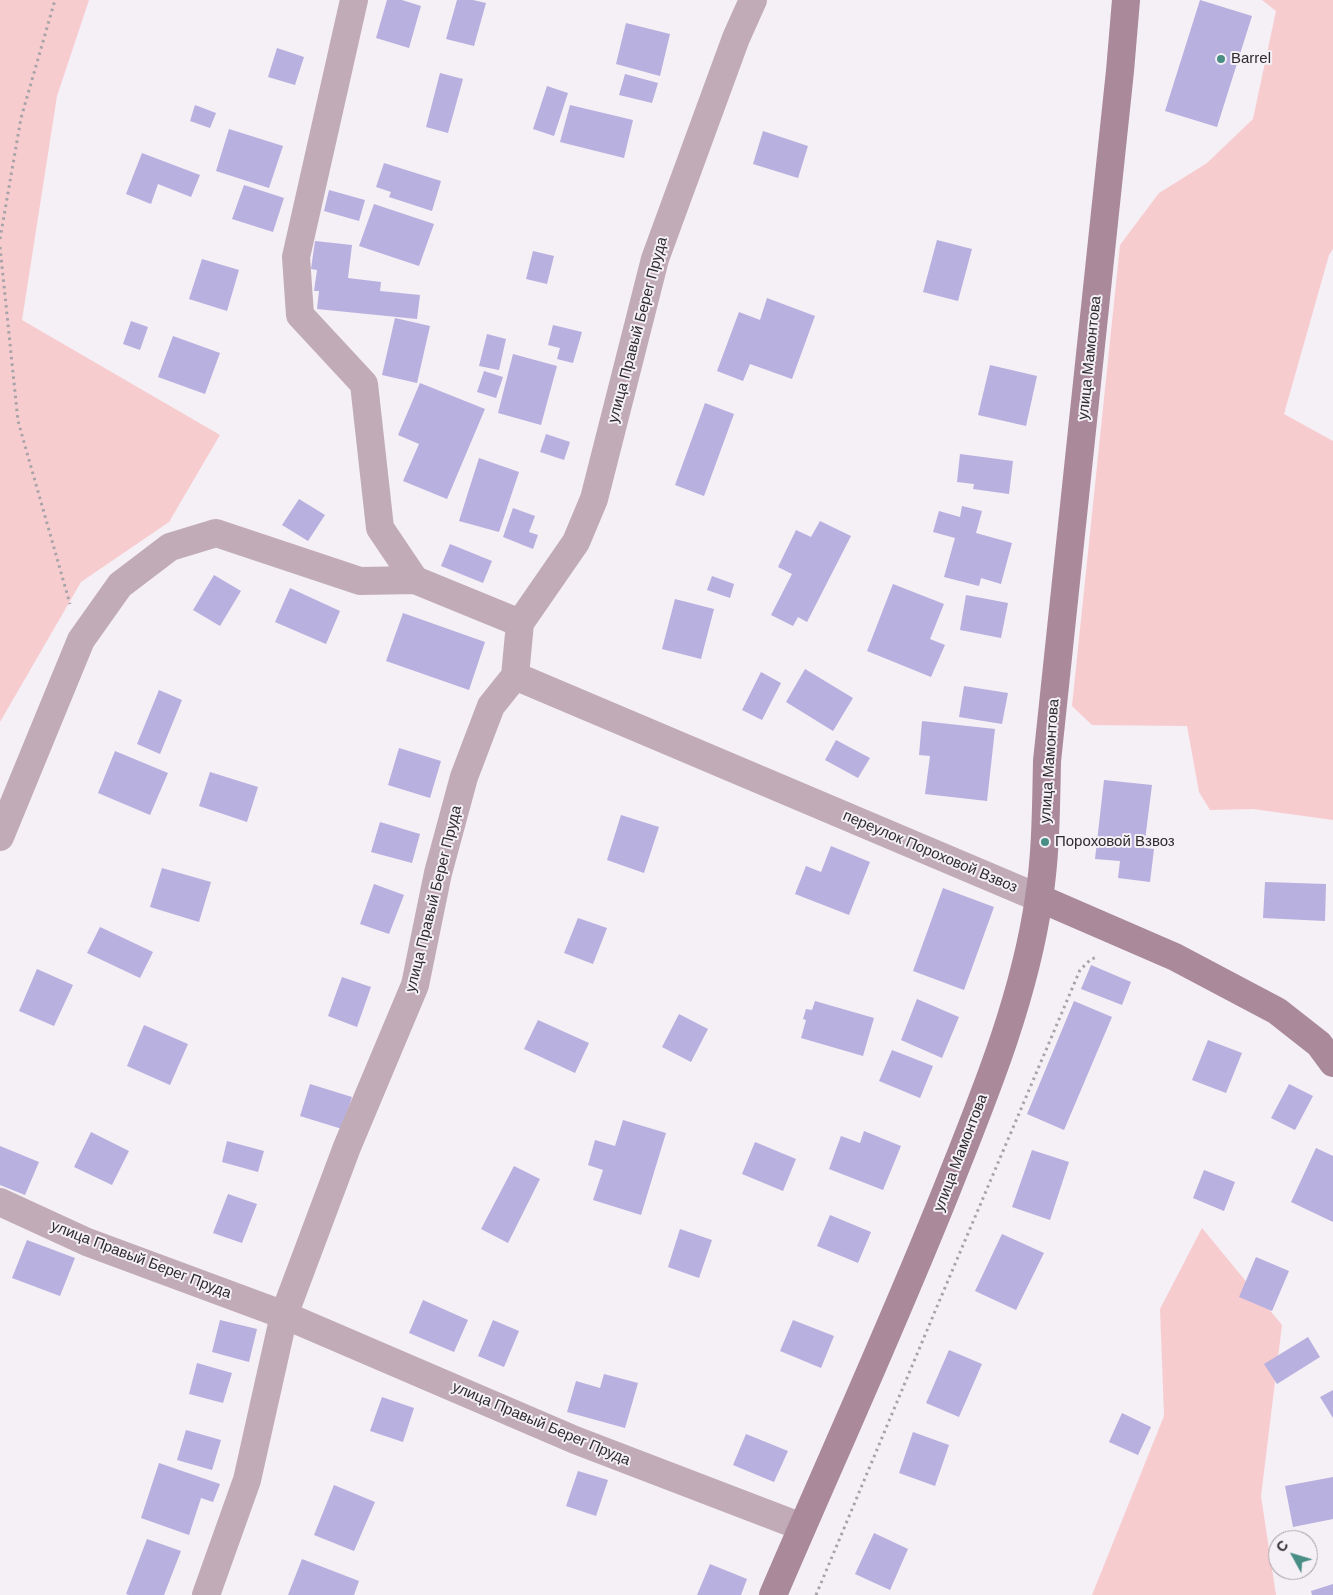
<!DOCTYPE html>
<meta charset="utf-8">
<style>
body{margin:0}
#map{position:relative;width:1333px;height:1595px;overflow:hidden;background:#f5eff6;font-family:Helvetica,sans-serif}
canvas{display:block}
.north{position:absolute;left:1268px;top:1530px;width:50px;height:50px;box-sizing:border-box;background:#f5eff6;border:1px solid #a5a1a6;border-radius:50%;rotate:309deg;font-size:14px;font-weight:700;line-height:20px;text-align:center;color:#2e2c2f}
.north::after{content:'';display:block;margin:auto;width:18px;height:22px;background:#488e85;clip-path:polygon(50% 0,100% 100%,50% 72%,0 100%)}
</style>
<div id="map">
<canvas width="1333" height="1595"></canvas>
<div class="north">С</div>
</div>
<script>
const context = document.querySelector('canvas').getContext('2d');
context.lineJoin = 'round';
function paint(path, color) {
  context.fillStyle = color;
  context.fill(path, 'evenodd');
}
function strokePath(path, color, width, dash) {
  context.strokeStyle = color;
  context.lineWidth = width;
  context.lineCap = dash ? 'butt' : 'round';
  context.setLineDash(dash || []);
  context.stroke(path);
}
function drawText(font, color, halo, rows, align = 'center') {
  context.font = font + ' Helvetica,sans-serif';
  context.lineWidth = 4;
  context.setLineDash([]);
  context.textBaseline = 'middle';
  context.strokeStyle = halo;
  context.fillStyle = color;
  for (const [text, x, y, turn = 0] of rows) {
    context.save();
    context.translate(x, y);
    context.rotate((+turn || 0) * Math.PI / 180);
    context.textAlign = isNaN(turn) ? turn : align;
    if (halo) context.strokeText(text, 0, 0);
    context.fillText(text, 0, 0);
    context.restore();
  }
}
paint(new Path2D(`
 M0,0H89L57,96L22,320L220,435L169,522L81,582L0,722Z
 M1262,0H1333V249L1329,255L1284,414L1333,441V820L1253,809L1210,810L1199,792L1187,726L1092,725L1072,706L1120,245L1159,193L1207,163L1253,119L1276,11Z
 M1202,1228L1282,1325L1261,1496L1276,1595H1092L1164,1416L1160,1309Z`), '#f7cccf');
paint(new Path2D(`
 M387,0H402L421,6L409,48L376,38Z
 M457,0H473L486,3L474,46L446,39Z
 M1200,0L1252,16L1217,127L1165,111Z
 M626,23L670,34L660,76L616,64Z
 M277,48L304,57L295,85L268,77Z
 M440,73L463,79L448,133L426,127Z
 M625,74L658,83L652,103L619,95Z
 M547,86L568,93L554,136L533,129Z
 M195,105L216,113L210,128L190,121Z
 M570,105L633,120L624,158L560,142Z
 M229,129L283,146L269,188L216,171Z
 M763,131L808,146L798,178L753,164Z
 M142,153L200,175L191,197L158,184L151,204L126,194Z
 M384,163L441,181L432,211L389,197L391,192L376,187Z
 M244,185L284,198L273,232L232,219Z
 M329,190L365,200L359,221L324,211Z
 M374,204L434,224L419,266L359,246Z
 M937,240L972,249L958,301L923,292Z
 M315,241L352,245L348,278L381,282L380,291L420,295L417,319L317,309L319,291H314L317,270L311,269Z
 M533,251L554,256L547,284L526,279Z
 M202,259L239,270L227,311L189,299Z
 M767,298L815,316L792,379L750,364L743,381L717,371L739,312L760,320Z
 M395,318L430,326L417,383L382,375Z
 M131,321L148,327L140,350L123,344Z
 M553,325L582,332L573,363L557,359L560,348L548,345Z
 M487,334L506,339L499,370L479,366Z
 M173,336L220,353L205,394L158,377Z
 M513,354L557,366L541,425L498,413Z
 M990,365L1037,376L1026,426L978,415Z
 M484,371L503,377L496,398L477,392Z
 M420,383L485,409L447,499L403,481L419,444L398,435Z
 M705,403L734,414L704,496L675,485Z
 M546,434L570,442L564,460L540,452Z
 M960,454L1013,461L1009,494L973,489L974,484L957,482Z
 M479,458L519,472L499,532L459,521Z
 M299,499L325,515L308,541L282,525Z
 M962,506L982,511L976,533L1012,543L1001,584L981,578L979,586L944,577L955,538L933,532L939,511L960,517Z
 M513,508L535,516L529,532L538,535L533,549L503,537Z
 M820,521L851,536L807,622L798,617L793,626L771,615L792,574L778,567L796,530L811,537Z
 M450,544L492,561L483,583L441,566Z
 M214,575L241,591L220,626L193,610Z
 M712,576L734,584L730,598L707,590Z
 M893,584L944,604L930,639L945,645L931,677L867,651Z
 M290,588L340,611L326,644L275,622Z
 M966,595L1008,603L1001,638L960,630Z
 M675,599L714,609L701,659L662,649Z
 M403,613L485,642L469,690L386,661Z
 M805,669L853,698L833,731L786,702Z
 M761,672L781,683L762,720L742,710Z
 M964,686L1008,693L1002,724L959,717Z
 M159,690L182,700L160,754L137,744Z
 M922,721L995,729L987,801L925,794L930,756L919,755Z
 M836,740L870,758L858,778L825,760Z
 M399,748L441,761L430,798L388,785Z
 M115,751L168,773L150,815L98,793Z
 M210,772L258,787L247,822L199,806Z
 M1104,780L1152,785L1144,848L1154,849L1150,882L1118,878L1120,861L1095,859Z
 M621,815L659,827L644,873L607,860Z
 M380,822L420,834L412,863L371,852Z
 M831,846L870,862L849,915L795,894L806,866L821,872Z
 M162,868L211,882L199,922L150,907Z
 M1265,882L1326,884L1325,921L1263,918Z
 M374,884L404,895L389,934L360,924Z
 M943,888L994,907L964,990L913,971Z
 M578,918L607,928L593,964L564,953Z
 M100,927L153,952L140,978L87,953Z
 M1091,965L1131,982L1122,1005L1081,989Z
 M37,969L73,985L54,1026L19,1011Z
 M342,977L371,987L357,1027L328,1016Z
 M917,999L959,1017L942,1058L901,1040Z
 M815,1001L874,1018L863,1056L801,1038L806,1020L803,1019L806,1009L812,1010Z
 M1074,1001L1112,1017L1064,1130L1027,1114Z
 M679,1014L708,1029L691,1062L662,1047Z
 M538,1020L589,1043L575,1073L524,1049Z
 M144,1025L188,1044L170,1085L127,1066Z
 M1208,1040L1242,1053L1226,1093L1192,1080Z
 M892,1050L933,1066L920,1098L879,1081Z
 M310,1084L352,1097L342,1129L300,1116Z
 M1289,1084L1313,1096L1295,1130L1271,1118Z
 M623,1120L666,1133L641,1215L593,1200L603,1170L588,1165L595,1140L615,1146Z
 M864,1131L901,1146L883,1190L829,1169L841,1136L860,1143Z
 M91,1132L129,1151L112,1185L74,1167Z
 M227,1141L264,1151L258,1172L222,1162Z
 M755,1142L796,1159L783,1191L742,1174Z
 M0,1146L39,1162L25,1195L0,1185Z
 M1316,1148L1333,1156V1222L1291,1202Z
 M1032,1150L1069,1162L1050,1220L1012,1207Z
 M514,1166L540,1179L508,1243L481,1229Z
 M1204,1170L1235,1182L1224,1211L1193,1198Z
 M228,1194L257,1204L242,1243L213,1233Z
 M830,1215L871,1232L858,1263L817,1246Z
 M680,1229L712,1240L699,1278L668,1267Z
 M1002,1234L1044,1253L1016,1310L975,1291Z
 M27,1240L75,1258L60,1296L12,1278Z
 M1256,1257L1289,1271L1272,1311L1239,1297Z
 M423,1300L468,1320L454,1352L409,1333Z
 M220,1320L257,1329L249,1362L212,1352Z
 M493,1320L519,1331L504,1367L478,1356Z
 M793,1320L834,1336L821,1368L780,1351Z
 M1308,1337L1320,1357L1277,1384L1264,1364Z
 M949,1350L982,1364L959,1417L926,1403Z
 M197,1363L232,1373L223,1403L189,1394Z
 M604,1374L638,1383L625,1428L567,1412L576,1381L600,1388Z
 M1333,1390V1418L1320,1397Z
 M382,1397L414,1408L403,1442L370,1431Z
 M1122,1413L1151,1427L1138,1455L1109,1442Z
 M186,1430L221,1440L212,1470L177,1460Z
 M913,1432L949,1445L935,1486L899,1473Z
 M746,1434L788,1451L774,1482L733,1465Z
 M159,1463L220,1484L213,1502L201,1498L189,1535L141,1518Z
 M578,1471L608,1480L596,1516L566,1506Z
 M1333,1477V1519L1293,1527L1285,1486Z
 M334,1485L375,1502L354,1551L314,1535Z
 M874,1533L908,1549L890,1590L855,1574Z
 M147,1539L181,1551L164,1595H129L126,1594Z
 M302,1559L359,1581L354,1595H288Z
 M710,1564L747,1579L741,1595H697Z
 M1333,1584V1595H1312L1311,1591Z`), '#b8b0df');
strokePath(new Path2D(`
 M0,239L21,118L55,0
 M0,247L18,421L70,604
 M816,1595L941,1297L1080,970L1091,959L1098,957`), '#a7a3a8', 3, [2.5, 4]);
strokePath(new Path2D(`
 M354,0L296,257L300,315L364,384L380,528L415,580
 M515,676L1039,898
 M0,837L81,640L120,585L170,547L216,533L360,581L415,580L520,623
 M0,1202L87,1242L284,1315L575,1440L802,1527
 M206,1595L247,1480L284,1315L347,1147L415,985L438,873L464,777L491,706L515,676L520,623L576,542L594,499L655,259L736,38L753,0`), '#c1abb6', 28);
strokePath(new Path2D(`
 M1039,898L1175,957L1277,1011L1319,1044L1333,1063
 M773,1595C833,1455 897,1316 953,1174C989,1084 1025,994 1039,898C1046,853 1046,807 1047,761L1120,71L1126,0`), '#a9899a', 28);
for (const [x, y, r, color] of [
 [1221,59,5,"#488e85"],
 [1045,842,5,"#488e85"]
]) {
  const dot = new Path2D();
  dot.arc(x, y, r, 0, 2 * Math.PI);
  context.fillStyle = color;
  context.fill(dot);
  strokePath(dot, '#f5eff6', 2);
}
drawText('15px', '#2e2c2f', '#f5eff6', [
 ["Barrel",1231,59],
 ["Пороховой Взвоз",1055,842]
], 'left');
drawText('15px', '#2e2c2f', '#f5eff6', [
 ["улица Правый Берег Пруда",638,330,-75],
 ["улица Мамонтова",1090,358,-84],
 ["улица Мамонтова",1050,761,-86],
 ["переулок Пороховой Взвоз",930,852,23],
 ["улица Правый Берег Пруда",434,899,-76],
 ["улица Мамонтова",961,1153,-69],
 ["улица Правый Берег Пруда",141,1260,21],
 ["улица Правый Берег Пруда",541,1424,23]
]);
</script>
